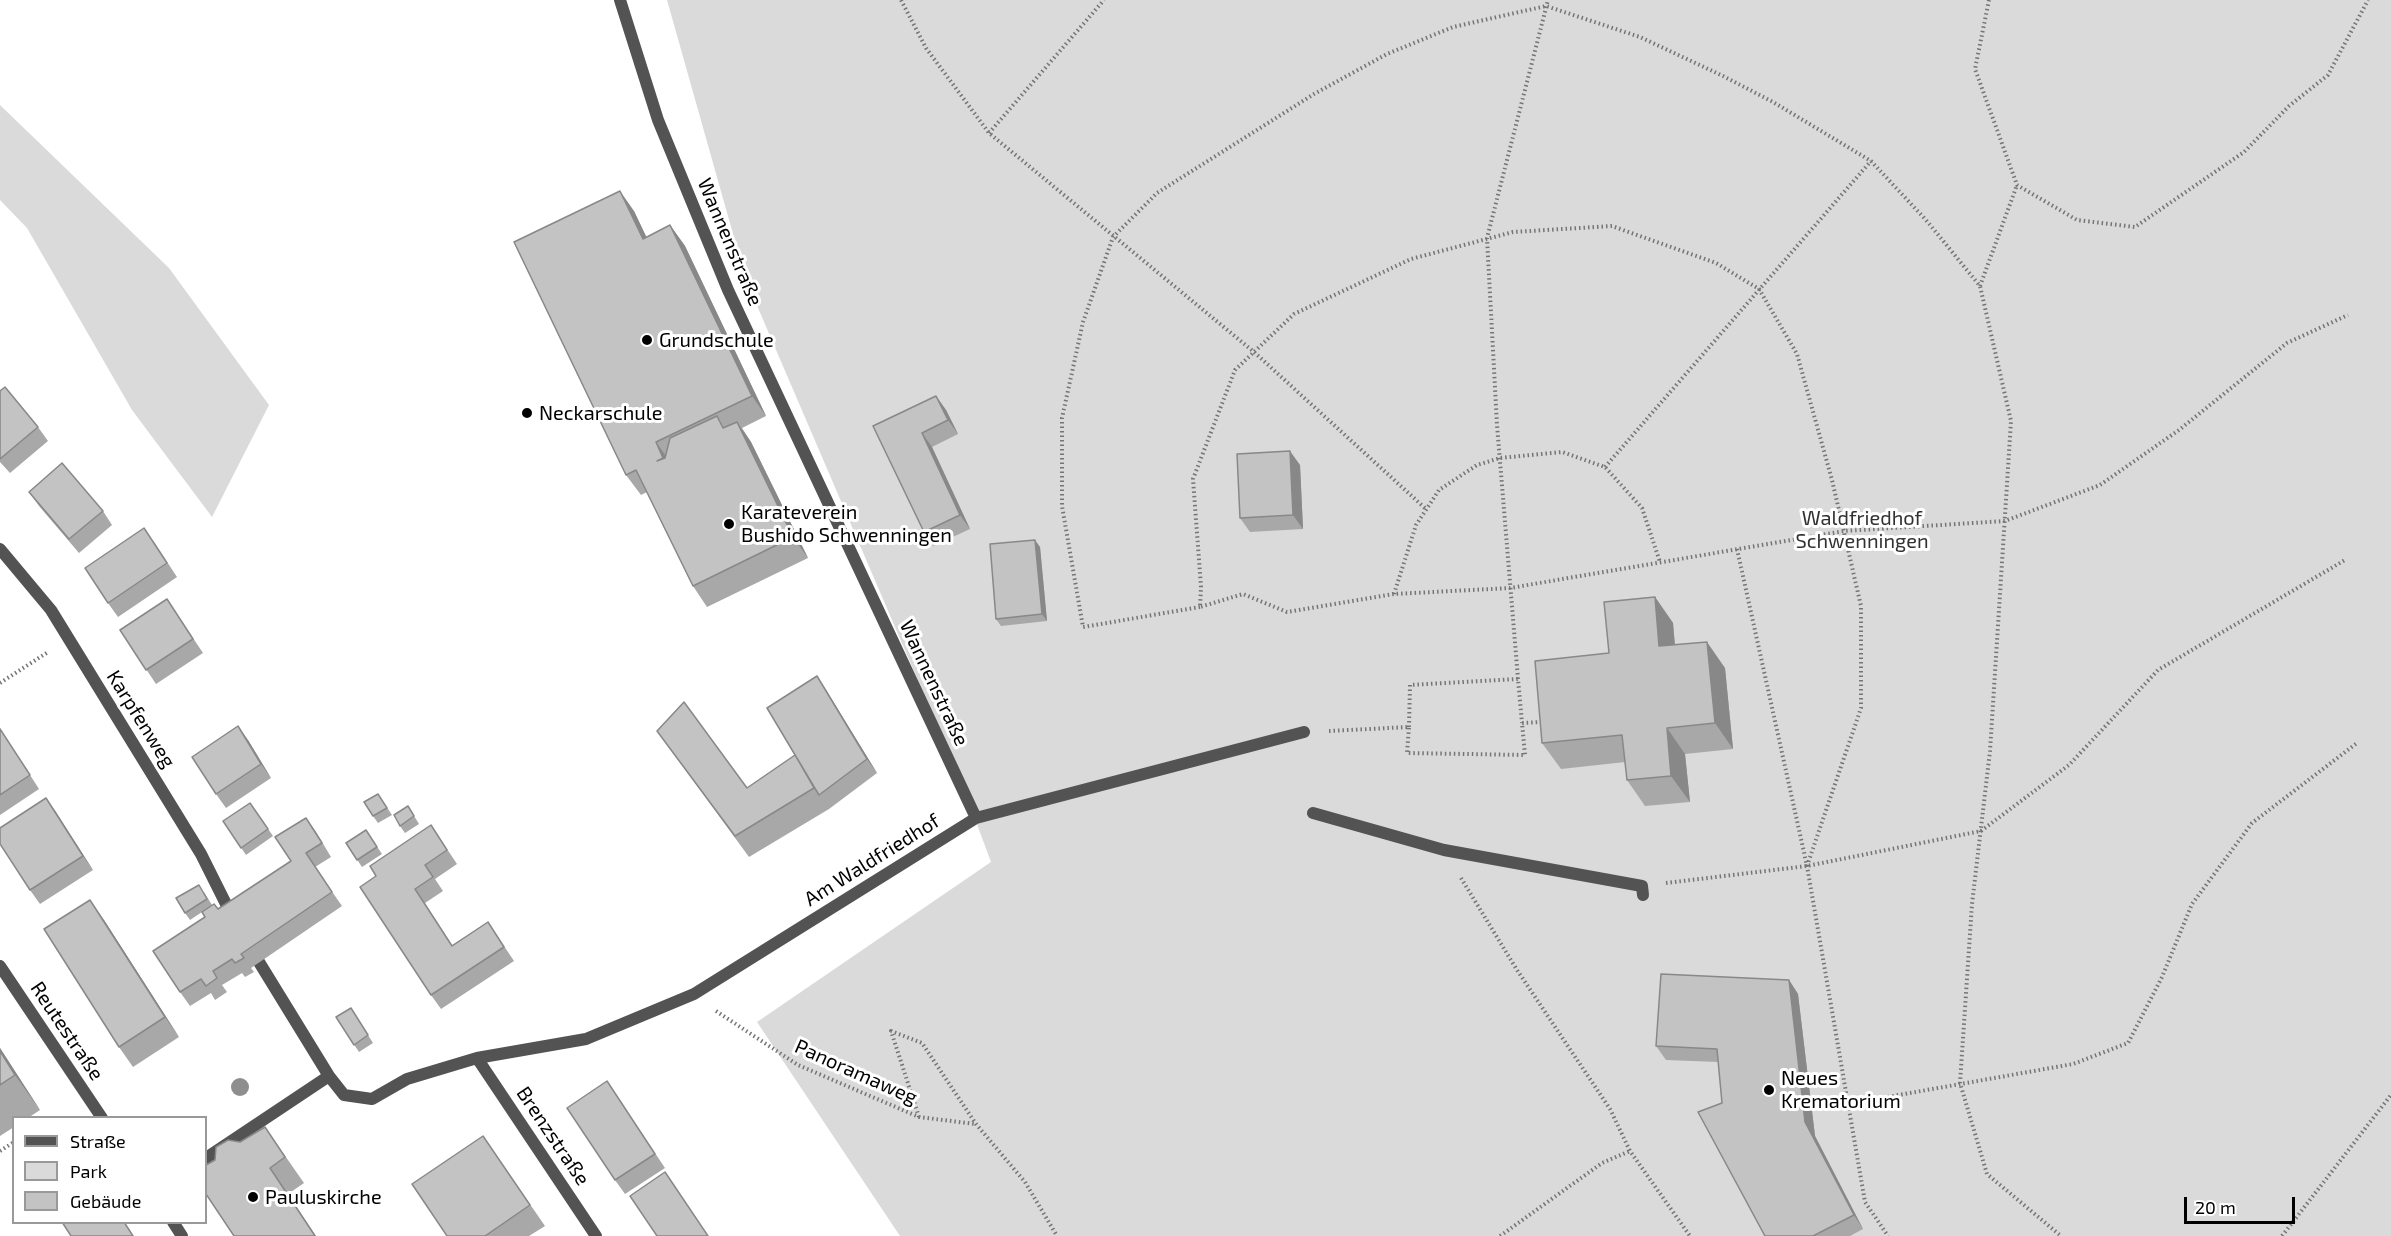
<!DOCTYPE html>
<meta charset="utf-8">
<style>
body{margin:0}
#map{position:relative;width:2391px;height:1236px;overflow:hidden;background:#fff;font-family:"Exo 2",sans-serif}
canvas{display:block}
.legend{position:absolute;left:12px;top:1116px;width:195px;height:108px;box-sizing:border-box;background:#fff;border:2px solid #999;margin:0;padding:8px 10px;list-style:none;font-size:18px;color:#000}
.legend li{display:flex;align-items:center;gap:12px;height:30px}
.legend b{width:30px;border:2px solid #999}
.scale{position:absolute;left:2184px;top:1197px;width:111px;height:27px;box-sizing:border-box;border:3px solid #000;border-top:0;padding-left:8px;font-size:18px;line-height:21px;white-space:nowrap;color:#000;-webkit-text-stroke:4px #fff;paint-order:stroke}
</style>
<div id="map">
<canvas width="2391" height="1236"></canvas>
<ul class="legend">
<li><b style="height:8px;background:#535353"></b>Straße</li>
<li><b style="height:16px;background:#dadada"></b>Park</li>
<li><b style="height:16px;background:#c3c3c3"></b>Gebäude</li>
</ul>
<div class="scale">20 m</div>
</div>
<script>
const context = document.querySelector('canvas').getContext('2d');
context.lineJoin = 'round';
function paint(path, color) {
  context.fillStyle = color;
  context.fill(path, 'evenodd');
}
function strokePath(path, color, width, dash) {
  context.strokeStyle = color;
  context.lineWidth = width;
  context.lineCap = dash ? 'butt' : 'round';
  context.setLineDash(dash || []);
  context.stroke(path);
}
function drawText(font, color, halo, rows, align = 'center') {
  context.font = font + ' "Exo 2",sans-serif';
  context.lineWidth = 6;
  context.setLineDash([]);
  context.textBaseline = 'middle';
  context.strokeStyle = halo;
  context.fillStyle = color;
  for (const [text, x, y, turn = 0] of rows) {
    context.save();
    context.translate(x, y);
    context.rotate((+turn || 0) * Math.PI / 180);
    context.textAlign = isNaN(turn) ? turn : align;
    if (halo) context.strokeText(text, 0, 0);
    context.fillText(text, 0, 0);
    context.restore();
  }
}
paint(new Path2D(`
 M667,0H2391V1236H900L757,1022L991,862L959,776L746,280Z
 M0,105L169,268L269,405L212,517L132,410L27,228L0,200Z`), '#dadada');
strokePath(new Path2D(`
 M901,0L926,48L989,133L1254,352L1426,509
 M1989,0L1975,69L2017,185L2077,220L2135,227L2244,152L2289,106L2328,75L2368,0
 M989,133L1104,0
 M1980,286L2017,185
 M1605,467L1871,161
 M1737,549L1807,866L1865,1202L1888,1236
 M1394,594L1416,525L1439,490L1477,465L1500,458L1562,452L1605,467L1642,508L1660,562
 M1200,607L1083,627L1062,506V418L1083,322L1113,237L1157,193L1314,94L1387,54L1453,27L1546,6L1640,37L1723,76L1773,102L1871,161L1926,220L1980,286L2011,421L1990,751L1972,904L1960,1083L1987,1174L2061,1236
 M1518,679L1497,425L1487,238L1548,0
 M0,683L48,652
 M1409,727L1410,685L1518,679L1522,723
 M1329,731L1409,727L1407,753L1525,755L1522,723L1543,722
 M1807,866L1861,708V606L1832,480L1797,354L1759,289L1716,263L1612,226L1513,232L1411,259L1294,314L1235,370L1193,479L1201,587L1200,607L1243,594L1287,612L1394,594L1510,588L1844,531L2005,521L2100,485L2179,430L2287,343L2348,315
 M1461,878L1517,970L1610,1109L1630,1151L1690,1236
 M1666,883L1807,866L1981,831L2069,765L2158,670L2345,560
 M716,1011L798,1065L919,1117L975,1124
 M1848,1104L2073,1064L2128,1043L2162,977L2192,904L2252,823L2357,743
 M919,1117L891,1031L922,1043L976,1124L1025,1182L1057,1236
 M0,1151L14,1142
 M1500,1236L1602,1163L1630,1151
 M2282,1236L2391,1095`), '#757575', 4, [1.5, 3]);
strokePath(new Path2D(`
 M1313,813L1444,850L1642,886L1643,895`), '#535353', 12);
strokePath(new Path2D(`
 M620,0L658,120L728,290L976,818
 M0,549L51,610L201,854L233,918
 M259,962L329,1076
 M0,966L102,1118
 M477,1058L596,1236
 M206,1158L329,1076L344,1095L372,1099L407,1079L477,1058L586,1039L694,994L976,818L1304,732
 M173,1222L182,1236`), '#535353', 12);
context.fillStyle = '#8e8e8e';
for (const [x, y] of [
 [240,1087]
]) {
  context.beginPath();
  context.arc(x, y, 9, 0, 2 * Math.PI);
  context.fill();
}
paint(new Path2D(`
 M634,211L646,237L670,225L685,246L766,416L742,428L751,442L808,558L707,607L693,586L647,492L641,495L626,475Z
 M0,391L38,427L48,441L10,473L0,462Z
 M936,396L946,410L958,434L932,447L970,529L933,546L924,532L873,426Z
 M1300,465L1303,529L1250,532L1240,518Z
 M29,492L103,511L112,525L79,553L39,506Z
 M154,542L177,577L118,617L108,603Z
 M1040,547L1047,621L1001,626L996,619Z
 M1655,597L1673,623L1675,645L1725,668L1733,749L1685,754L1690,802L1645,806L1627,780L1625,762L1561,769L1542,743L1609,653Z
 M167,599L203,653L156,684L120,630Z
 M826,690L877,773L829,809L749,857L657,731L747,788L795,755Z
 M0,728L39,789L0,815Z
 M248,740L271,778L226,808L216,794Z
 M378,794L392,815L378,823L373,816Z
 M46,798L93,870L40,904L30,890Z
 M250,803L273,836L246,855L223,821Z
 M408,806L419,824L405,833L400,826Z
 M306,818L331,857L315,867L342,906L251,968L254,972L245,977L242,973L222,985L227,992L215,1000L211,993L190,1006L180,992L205,917L202,912L190,920L185,913L204,892L212,905L218,909L291,861Z
 M431,825L457,864L435,879L443,891L425,903L452,945L488,922L514,961L441,1009L431,995L376,876Z
 M366,830L382,854L362,867L346,843Z
 M104,920L179,1037L133,1067L119,1047Z
 M1789,980L1798,994L1815,1136L1863,1229L1850,1236H1765L1722,1103L1718,1062L1666,1060L1656,1046Z
 M351,1008L373,1043L359,1052L336,1017Z
 M0,1048L40,1110L28,1118H14V1127L0,1136Z
 M607,1081L665,1168L625,1194L615,1180Z
 M265,1127L304,1183L288,1194L215,1160L240,1142Z
 M483,1136L545,1226L529,1236H447Z`), '#a8a8a8');
paint(new Path2D(`
 M620,191L634,211L657,259L643,239Z
 M670,225L685,246L766,416L752,396Z
 M936,396L946,410L958,434L948,420Z
 M737,422L751,442L808,558L793,537Z
 M922,433L932,447L970,529L960,515Z
 M656,442L670,462L677,478L663,458Z
 M1290,451L1300,465L1303,529L1293,515Z
 M1035,540L1040,547L1047,621L1042,614Z
 M1655,597L1673,623L1677,672L1659,646Z
 M1707,642L1725,668L1733,749L1715,723Z
 M817,676L826,690L877,773L867,759Z
 M238,726L248,740L271,778L261,764Z
 M1667,728L1685,754L1690,802L1671,776Z
 M46,798L56,812L93,870L83,856Z
 M306,818L316,832L331,857L322,843Z
 M90,900L104,920L179,1037L165,1017Z
 M1789,980L1798,994L1815,1136L1863,1229L1854,1215L1805,1122Z
 M0,1048L40,1110L15,1075L0,1051Z
 M270,1168L288,1194L316,1236H315Z`), '#888');
const building = new Path2D(`
 M620,191L643,239L670,225L752,396L656,442L663,458L657,461L665,458L670,438L717,416L723,428L737,422L793,537L693,586L636,470L626,475L514,242Z
 M5,387L38,427L0,459V391Z
 M936,396L948,420L922,433L960,515L924,532L873,426Z
 M1290,451L1293,515L1240,518L1237,454Z
 M62,463L103,511L69,539L29,492Z
 M144,528L167,563L108,603L85,568Z
 M1035,540L1042,614L996,619L990,544Z
 M1655,597L1659,646L1707,642L1715,723L1667,728L1671,776L1627,780L1622,735L1542,743L1535,661L1609,653L1604,602Z
 M167,599L193,639L146,670L120,630Z
 M817,676L867,759L819,795L767,708Z
 M684,702L747,788L795,755L814,788L735,836L657,731Z
 M238,726L261,764L216,794L192,757Z
 M0,729L30,775L0,795Z
 M378,794L387,808L373,816L364,802Z
 M46,798L83,856L30,890L0,844V828Z
 M250,803L268,829L241,848L223,821Z
 M408,806L414,816L400,826L394,815Z
 M306,818L322,843L306,853L332,892L241,954L244,958L235,963L232,959L213,971L217,978L206,986L201,979L180,992L153,951L205,917L202,912L214,904L218,909L291,861L275,837Z
 M431,825L447,850L425,865L433,877L415,889L452,946L488,922L504,947L431,995L360,887L376,876L370,866Z
 M366,830L377,847L357,860L346,843Z
 M199,885L207,899L185,913L176,898Z
 M90,900L165,1017L119,1047L44,929Z
 M1661,974L1789,980L1805,1122L1854,1215L1813,1236H1765L1698,1112L1722,1103L1717,1049L1656,1046Z
 M351,1008L368,1035L354,1045L336,1017Z
 M0,1051L15,1075L0,1085Z
 M607,1081L655,1154L615,1180L567,1108Z
 M265,1127L285,1157L270,1168L315,1236H234L206,1194V1165L215,1160L216,1147L228,1140L240,1142Z
 M483,1136L530,1205L485,1236H447L412,1184Z
 M665,1172L708,1236H657L630,1196Z
 M62,1222H124L133,1236H71Z`);
paint(building, '#c3c3c3');
strokePath(building, '#888', 1.5);
for (const [x, y, r, color] of [
 [647,340,6,"#000"],
 [527,413,6,"#000"],
 [729,524,6,"#000"],
 [1769,1090,6,"#000"],
 [253,1197,6,"#000"]
]) {
  const dot = new Path2D();
  dot.arc(x, y, r, 0, 2 * Math.PI);
  context.fillStyle = color;
  context.fill(dot);
  strokePath(dot, '#fff', 2);
}
drawText('20px', '#000', '#fff', [
 ["Wannenstraße",730,242,67],
 ["Wannenstraße",934,683,65],
 ["Karpfenweg",141,719,58],
 ["Am Waldfriedhof",872,860,-32],
 ["Reutestraße",67,1031,56],
 ["Panoramaweg",856,1072,24],
 ["Brenzstraße",553,1136,56]
]);
drawText('20px', '#000', '#fff', [
 ["Grundschule",659,340],
 ["Neckarschule",539,413],
 ["Karateverein",741,512],
 ["Bushido Schwenningen",741,535],
 ["Neues",1781,1078],
 ["Krematorium",1781,1101],
 ["Pauluskirche",265,1197]
], 'left');
drawText('20px', '#313131', '#fff', [
 ["Waldfriedhof",1862,518],
 ["Schwenningen",1862,541]
]);
</script>
